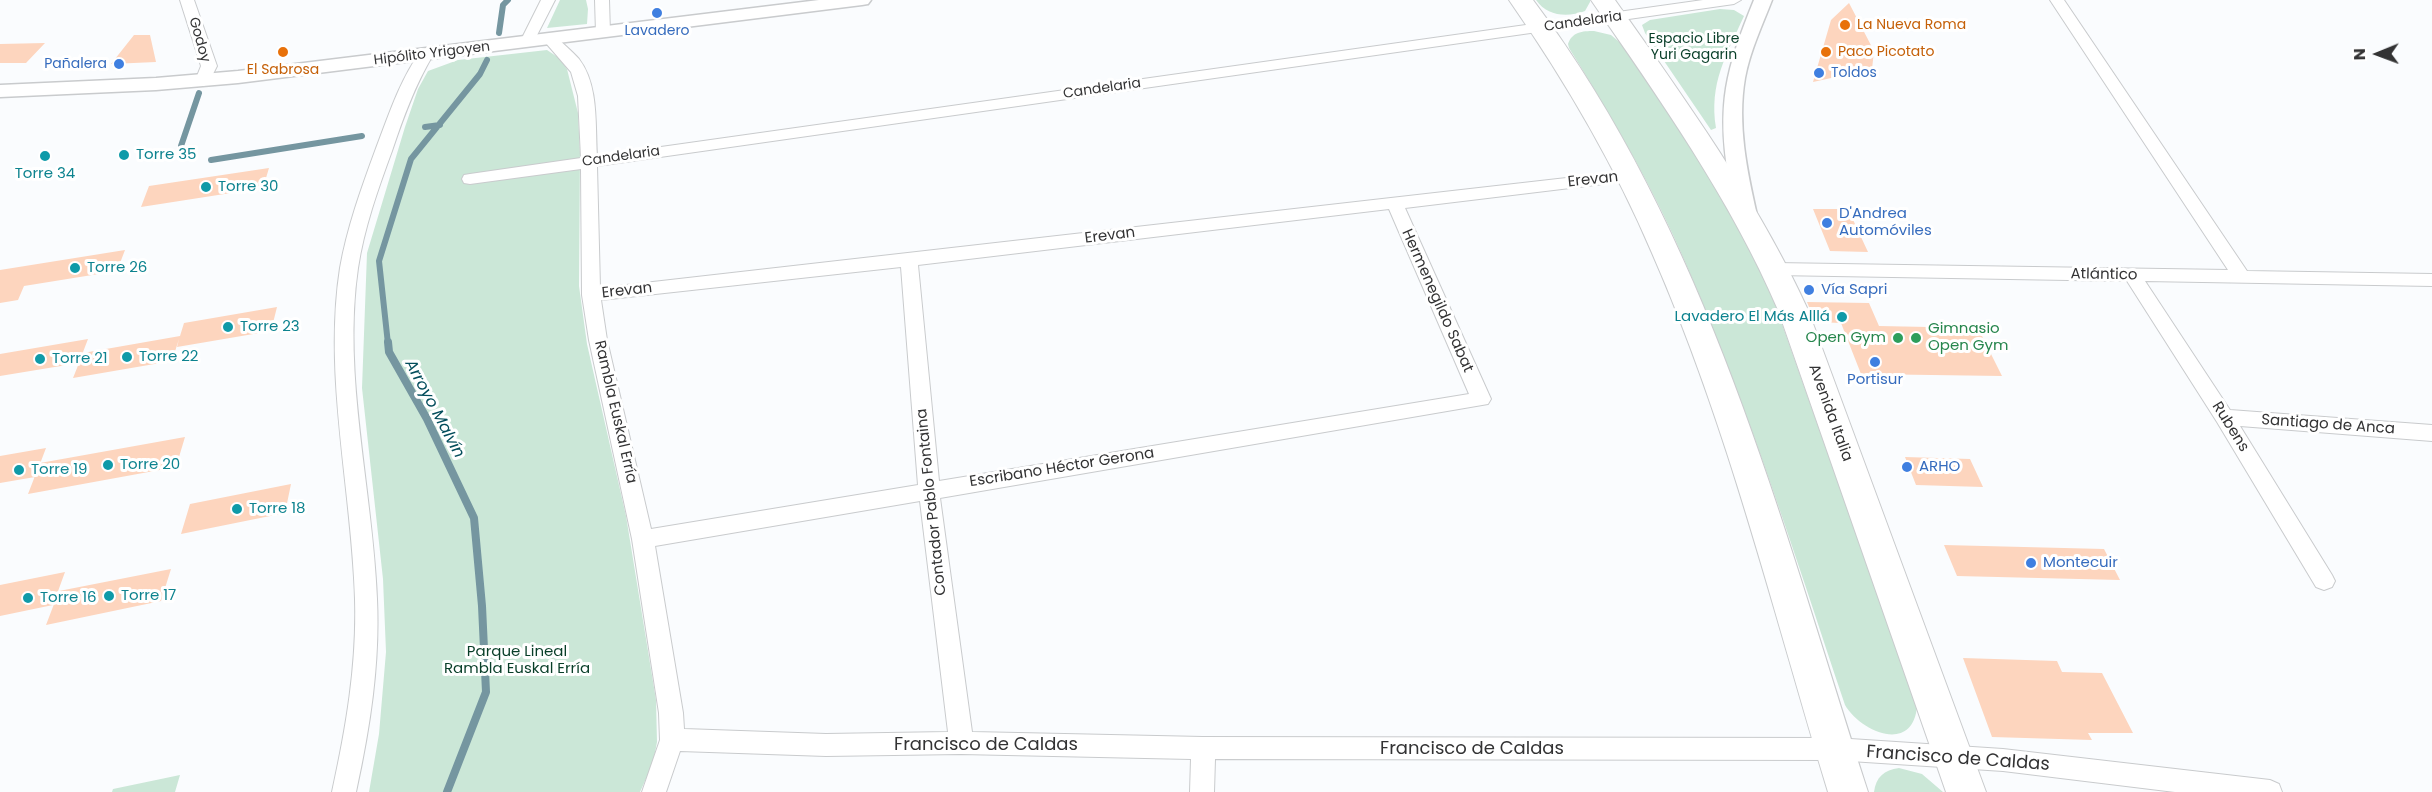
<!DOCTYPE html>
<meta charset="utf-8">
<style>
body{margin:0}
#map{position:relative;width:2432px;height:792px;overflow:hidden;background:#fafcfe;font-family:Poppins,sans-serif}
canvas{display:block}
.north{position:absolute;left:2348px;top:24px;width:60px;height:60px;-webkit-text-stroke:4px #fff;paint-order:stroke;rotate:269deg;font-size:16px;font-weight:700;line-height:24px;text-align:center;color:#333334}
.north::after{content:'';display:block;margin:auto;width:21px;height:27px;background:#333334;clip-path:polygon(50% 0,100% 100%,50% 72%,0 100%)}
</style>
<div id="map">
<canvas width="2432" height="792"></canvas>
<div class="north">N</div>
</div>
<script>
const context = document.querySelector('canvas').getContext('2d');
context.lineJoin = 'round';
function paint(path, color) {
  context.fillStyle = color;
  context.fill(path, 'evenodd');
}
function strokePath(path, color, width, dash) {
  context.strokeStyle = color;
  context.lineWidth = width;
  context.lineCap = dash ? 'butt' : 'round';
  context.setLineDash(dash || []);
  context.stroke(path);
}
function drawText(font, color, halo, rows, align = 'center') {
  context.font = font + ' Poppins,sans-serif';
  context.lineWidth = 6;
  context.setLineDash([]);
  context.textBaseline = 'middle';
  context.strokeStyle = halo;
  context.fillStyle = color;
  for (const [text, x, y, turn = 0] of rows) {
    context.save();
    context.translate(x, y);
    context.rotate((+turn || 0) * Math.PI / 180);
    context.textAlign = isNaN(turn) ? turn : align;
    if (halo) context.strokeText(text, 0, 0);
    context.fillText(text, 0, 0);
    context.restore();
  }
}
paint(new Path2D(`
 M560,0H586L588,9L587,24L547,28Z
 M1536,0H1590V2L1585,11C1567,18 1547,16 1536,0Z
 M1720,9L1734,10L1744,16C1726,56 1709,83 1716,128L1711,130L1645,33L1642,25L1650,20Z
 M1594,31L1611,35L1623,45C1678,128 1736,212 1775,304L1917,707C1912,754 1861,732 1845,705C1792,546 1742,387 1673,235C1643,170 1606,108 1569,48L1568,44C1572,32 1582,31 1594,31Z
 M547,50L559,58L567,69L578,113L580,153L579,286L587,344L626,516L656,700L657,742L653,763L640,792H369L379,734L386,652L383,579L362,388L367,253L405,127L418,89L428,71L458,60Z
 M1899,768L1922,774L1943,792H1874C1876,777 1884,770 1899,768Z
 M180,775L175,792H112L113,789Z`), '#cbe7d7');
strokePath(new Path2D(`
 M499,33L503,5L508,0
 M425,127L440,125
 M181,146L199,93
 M211,160L362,136
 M388,344L379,261L411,159L480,74L487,60`), '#7596a0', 6);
strokePath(new Path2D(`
 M388,342L389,352L427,419L474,518L482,606L486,692L447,792`), '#7596a0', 8);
paint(new Path2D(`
 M1849,3L1874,51L1872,69L1813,82L1831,20Z
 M134,35H150L156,62L111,64Z
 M45,43L26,63H0V44Z
 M269,168L263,188L141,207L149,186Z
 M1813,209H1848L1868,252L1830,251Z
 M125,250L117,271L24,286L18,300L0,303V270Z
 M1807,302L1869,303L1879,326L1978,328L2002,376L1861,374L1841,323L1815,322Z
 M277,307L271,331L177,347L179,339L172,361L73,378L79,363L0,376V354L88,339L80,360L83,353L180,336L184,323Z
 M185,437L176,467L28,494L40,463Z
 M46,448L35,477L0,483V456Z
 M1905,457L1970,459L1983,487L1916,485Z
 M291,484L285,513L181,534L190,504Z
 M1944,545L2104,549L2120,580L1957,576Z
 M171,569L161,601L46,625L59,591Z
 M65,572L53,605L0,616V585Z
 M1963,658L2057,661L2062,672L2102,673L2133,733H2088L2092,740L1992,737Z`), '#fdd5be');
const minor = new Path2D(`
 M180,0H194L217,66L208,84L203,86L195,81L201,66Z
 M541,0H555L532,45H522L520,42Z
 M595,0H609L610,33L608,36H598L596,33Z
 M1703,0H1741L1734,4L597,166L600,288L1628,171L1634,172L1636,176L1634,180L1628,181L1405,208L1491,399L1488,404L940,498L972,732L1203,737L1835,738L2003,749L2270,780L2279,784L2282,792H2175L2003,771L1835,760L1215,759L1214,792H1190L1191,759L961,754L826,756L680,751L666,792H642L660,740L659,713L632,539L589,340L582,295L581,169L470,184L464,183L462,179L464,175L470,174L581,158L578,96L571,72L545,42L543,39L545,36H555C563,44 572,51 579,59C599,85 595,125 597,156ZM1389,209L1469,394L939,481L918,265ZM901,267L918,485L651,529L607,340L601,300ZM920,501L948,732L826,734L684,729L683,713L655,546Z
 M2050,0H2064L2247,271L2432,274V286L2145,281L2230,410L2432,425V441L2240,426L2332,575L2335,581L2332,587L2324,590L2316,587L2217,422L2127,281L1775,275L1769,273L1766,269L1769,265L1775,263L2228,270Z
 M425,50L433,55C415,85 403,118 392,151C378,189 364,228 358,268C342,376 373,491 377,599C380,664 370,728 356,792H332C346,728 357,665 355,599C352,491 323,376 340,268C347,228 361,189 375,151C388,117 399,82 420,52Z`);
const tertiary = new Path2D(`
 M819,0H871L868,4L862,5L238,83L156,90L0,97V85L156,78L238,71Z
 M1754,0H1772C1762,26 1750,51 1745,78C1737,124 1747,171 1757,215L1753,220L1746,222L1739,220C1732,209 1731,192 1729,180C1716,105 1726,69 1754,0Z`);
const primary = new Path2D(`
 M1509,0H1533C1708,233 1780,519 1868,792H1828C1773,611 1728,426 1652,253C1614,164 1564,79 1509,0Z
 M1591,0H1615C1684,98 1758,200 1808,310L1986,792H1946L1778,310C1731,200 1659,98 1591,0Z`);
strokePath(minor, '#c9cbcd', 2);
strokePath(tertiary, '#c9cbcd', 3);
strokePath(primary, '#c9cbcd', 2);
paint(minor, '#fff');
paint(tertiary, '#fff');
paint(primary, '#fff');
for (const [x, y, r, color] of [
 [657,13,6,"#3f7fe0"],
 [1845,25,6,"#e8710a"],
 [283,52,6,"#e8710a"],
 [1826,52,6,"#e8710a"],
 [119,64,6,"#3f7fe0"],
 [1819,73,6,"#3f7fe0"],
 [124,155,6,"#0f9aa8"],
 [45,156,6,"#0f9aa8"],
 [206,187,6,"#0f9aa8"],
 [1827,223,6,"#3f7fe0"],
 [75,268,6,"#0f9aa8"],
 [1809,290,6,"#3f7fe0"],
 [1842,317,6,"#0f9aa8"],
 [228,327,6,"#0f9aa8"],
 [1898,338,6,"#2e9e5b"],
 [1916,338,6,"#2e9e5b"],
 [127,357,6,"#0f9aa8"],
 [40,359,6,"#0f9aa8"],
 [1875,362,6,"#3f7fe0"],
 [108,465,6,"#0f9aa8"],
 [1907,467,6,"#3f7fe0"],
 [19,470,6,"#0f9aa8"],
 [237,509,6,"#0f9aa8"],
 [2031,563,6,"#3f7fe0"],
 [109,596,6,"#0f9aa8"],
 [28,598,6,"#0f9aa8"]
]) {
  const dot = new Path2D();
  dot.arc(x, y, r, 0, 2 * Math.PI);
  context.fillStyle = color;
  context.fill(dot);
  strokePath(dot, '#fff', 2);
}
drawText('14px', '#333334', '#fff', [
 ["Candelaria",1583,22,-8],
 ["Godoy",199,40,74],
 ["Hipólito Yrigoyen",432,54,-7],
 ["Candelaria",1102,89,-8],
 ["Candelaria",621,157,-8]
]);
drawText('14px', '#c56008', '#fff', [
 ["La Nueva Roma",1857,25],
 ["Paco Picotato",1838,52],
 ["El Sabrosa",283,70,"center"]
], 'left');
drawText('14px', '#366cbe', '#fff', [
 ["Lavadero",657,31],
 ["Pañalera",107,64,"right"],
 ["Toldos",1831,73,"left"]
]);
drawText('14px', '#083e28', '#fff', [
 ["Espacio Libre",1694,39],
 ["Yuri Gagarin",1694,55]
]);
drawText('15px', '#0d838f', '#fff', [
 ["Torre 35",136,155],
 ["Torre 34",45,174,"center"],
 ["Torre 30",218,187],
 ["Torre 26",87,268],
 ["Lavadero El Más Alllá",1830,317,"right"],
 ["Torre 23",240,327],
 ["Torre 22",139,357],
 ["Torre 21",52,359],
 ["Torre 20",120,465],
 ["Torre 19",31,470],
 ["Torre 18",249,509],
 ["Torre 17",121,596],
 ["Torre 16",40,598]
], 'left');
drawText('15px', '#333334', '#fff', [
 ["Erevan",1593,180,-6],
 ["Erevan",1110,236,-7],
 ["Atlántico",2104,275,1],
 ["Erevan",627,291,-6],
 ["Hermenegildo Sabat",1437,301,66],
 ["Rambla Euskal Erría",615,412,77],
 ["Avenida Italia",1830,413,70],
 ["Santiago de Anca",2328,425,4],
 ["Rubens",2230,427,58],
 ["Escribano Héctor Gerona",1062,468,-9],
 ["Contador Pablo Fontaina",932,502,-96]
]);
drawText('15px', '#366cbe', '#fff', [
 ["D'Andrea",1839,214],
 ["Automóviles",1839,231],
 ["Vía Sapri",1821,290],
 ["Portisur",1875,380,"center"],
 ["ARHO",1919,467],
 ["Montecuir",2043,563]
], 'left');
drawText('15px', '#27864d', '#fff', [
 ["Gimnasio",1928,329],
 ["Open Gym",1928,346],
 ["Open Gym",1886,338,"right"]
], 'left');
drawText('15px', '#083e28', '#fff', [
 ["Parque Lineal",517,652],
 ["Rambla Euskal Erría",517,669]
]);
drawText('italic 16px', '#034d5b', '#fff', [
 ["Arroyo Malvín",434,409,62]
]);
drawText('18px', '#333334', '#fff', [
 ["Francisco de Caldas",986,745],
 ["Francisco de Caldas",1472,749],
 ["Francisco de Caldas",1958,759,4]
]);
</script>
